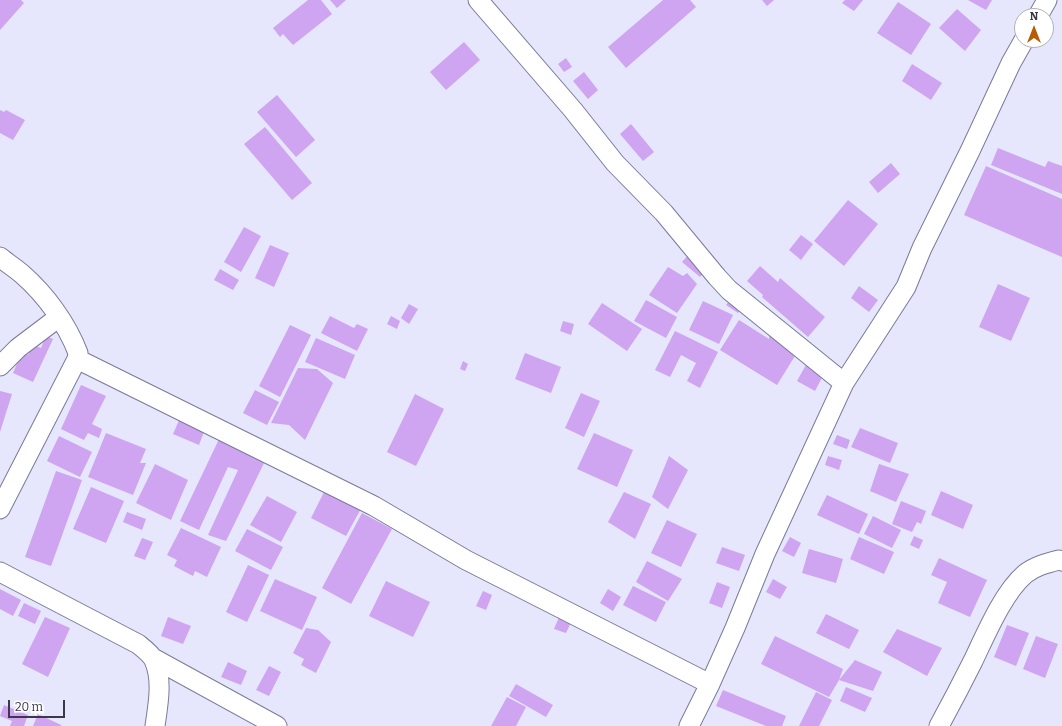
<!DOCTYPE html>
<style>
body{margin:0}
#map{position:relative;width:1062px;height:726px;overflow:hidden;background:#e6e7fc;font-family:Bitter,serif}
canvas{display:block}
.north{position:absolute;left:1014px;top:8px;width:40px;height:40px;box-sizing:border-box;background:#fff;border:1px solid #b0b0b5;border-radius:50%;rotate:0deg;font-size:11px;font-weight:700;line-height:16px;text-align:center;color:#393947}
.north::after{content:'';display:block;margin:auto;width:14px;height:18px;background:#b75b05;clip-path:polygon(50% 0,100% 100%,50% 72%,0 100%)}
.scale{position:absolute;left:8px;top:700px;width:57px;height:18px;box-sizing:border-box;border:2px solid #393947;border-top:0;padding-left:5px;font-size:12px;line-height:14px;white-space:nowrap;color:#393947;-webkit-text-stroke:3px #fff;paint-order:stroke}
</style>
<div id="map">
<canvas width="1062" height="726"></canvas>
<div class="north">N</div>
<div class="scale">20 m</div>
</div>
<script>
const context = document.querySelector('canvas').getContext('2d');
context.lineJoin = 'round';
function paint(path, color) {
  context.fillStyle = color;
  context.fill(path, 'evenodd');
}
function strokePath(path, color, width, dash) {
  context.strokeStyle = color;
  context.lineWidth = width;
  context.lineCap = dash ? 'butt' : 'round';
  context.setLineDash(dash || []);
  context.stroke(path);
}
paint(new Path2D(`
 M0,0H21L24,3L0,30Z
 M308,0H321L332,14L293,45L283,34L280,37L273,28Z
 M330,0H346L337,8Z
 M663,0H690L696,7L626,68L608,47Z
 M762,0H774L767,6Z
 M845,0H863L854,11L842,3Z
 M968,0H992L986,10Z
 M898,2L931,24L911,55L877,33Z
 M957,9L981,30L965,51L939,28Z
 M464,42L480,60L446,90L430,72Z
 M566,58L572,67L564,72L558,64Z
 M912,64L942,83L931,100L902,81Z
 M584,72L598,90L588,99L573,81Z
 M277,95L315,140L296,157L257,112Z
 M0,110L4,112L6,110L25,120L13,140L0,133Z
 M631,124L654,152L643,161L620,134Z
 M265,127L312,183L292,200L244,144Z
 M998,148L1045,167L1048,161L1062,166V194L991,165Z
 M891,163L900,174L878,193L869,182Z
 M986,166L1062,199V257L964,215Z
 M848,200L878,224L844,266L814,241Z
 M244,227L261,236L241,272L224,262Z
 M801,235L813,244L801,260L789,250Z
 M270,245L289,253L274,287L255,278Z
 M690,253L708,268L700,277L682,262Z
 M760,266L778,282L780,278L825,317L808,337L762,297L763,295L747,281Z
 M668,267L683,276L687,273L697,284L677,313L649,295Z
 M220,269L239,280L233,290L214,280Z
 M998,284L1030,298L1011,341L979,327Z
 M859,286L878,300L869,312L851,298Z
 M733,296L744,305L738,313L726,305Z
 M646,300L677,317L666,338L634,321Z
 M703,301L733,315L719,344L689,330Z
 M602,303L642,329L627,351L588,324Z
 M409,304L418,309L409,324L401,318Z
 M330,316L354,328L357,324L368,329L357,351L321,333Z
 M391,316L400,321L397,329L387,324Z
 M739,320L769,339V333L798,351L777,385L720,350Z
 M563,321L574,324L571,335L560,331Z
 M290,325L311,335L280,397L259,386Z
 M675,331L718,352L700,388L687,381L696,363L681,355L670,377L655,370Z
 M46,336L53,339L33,382L13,373L22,352L28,355L33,345L41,348Z
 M316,338L355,355L345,379L305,362Z
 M525,353L561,367L551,393L515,379Z
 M463,361L468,364L465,371L460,369Z
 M807,363L825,372L815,391L797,381Z
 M298,368L317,369L333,383L305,440L289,425L271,423Z
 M81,385L106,396L92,424L102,429L99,438L88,433L84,440L61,429Z
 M255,390L279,402L267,425L243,413Z
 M0,391L12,394L0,432Z
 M581,393L600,401L584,437L565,428Z
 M415,394L444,409L416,466L387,452Z
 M180,418L205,429L199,445L173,434Z
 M860,428L898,443L890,463L851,447Z
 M106,433L146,449L140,463H146L133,495L88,477Z
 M594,433L633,450L617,487L577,469Z
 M837,435L850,440L847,449L833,444Z
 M59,436L92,452L80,477L47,461Z
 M220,437L265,461L226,541L208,535L238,470L228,467L199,530L180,521Z
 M669,456L688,470L668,509L652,497Z
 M828,456L842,460L839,470L825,465Z
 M155,464L188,480L171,520L136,503Z
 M879,464L909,474L896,502L870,491Z
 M56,471L82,480L51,566L25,557Z
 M327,486L363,505L346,536L311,518Z
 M91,487L124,501L106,543L73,529Z
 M941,491L973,505L963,529L931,515Z
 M624,492L651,504L635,539L608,522Z
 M827,495L868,514L859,534L817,515Z
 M267,496L297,512L281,542L250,525Z
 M901,501L926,511L921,524L917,522L912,532L892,524Z
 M127,512L146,519L142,530L123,522Z
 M362,513L392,529L351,604L322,588Z
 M873,516L901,530L892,548L864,534Z
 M667,520L697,534L681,567L651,553Z
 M181,528L221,547L207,577L195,571L193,576L174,566L177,560L167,555Z
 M247,529L283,547L271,570L235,551Z
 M914,536L923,540L919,549L910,545Z
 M790,537L801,543L794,557L782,551Z
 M859,537L894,552L884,574L850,559Z
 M142,538L153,542L145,560L134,556Z
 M722,547L745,555L739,571L716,563Z
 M809,549L843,559L836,583L802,573Z
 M939,558L987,580L970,617L938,603L947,582L931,575Z
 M647,561L682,579L668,601L636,582Z
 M248,565L269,575L247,622L226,612Z
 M275,579L317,597L302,630L260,611Z
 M773,579L787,587L780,599L766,592Z
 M386,581L430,602L413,637L369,616Z
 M717,582L730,587L722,608L709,603Z
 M633,586L666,602L656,622L623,605Z
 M0,589L21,600L13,616L0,609Z
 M608,589L621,597L613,611L600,603Z
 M483,591L492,595L486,610L476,606Z
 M24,603L41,611L35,624L18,616Z
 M826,614L859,630L849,649L816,633Z
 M560,615L572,620L566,633L554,629Z
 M45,617L70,628L48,677L22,664Z
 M168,617L191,626L183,644L161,636Z
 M1007,625L1029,633L1016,666L994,657Z
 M306,628L318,630L331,642L316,673L301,665L304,659L293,653Z
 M897,629L942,648L927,676L883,652Z
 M775,636L843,669L839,680L829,697L761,664Z
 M1036,636L1058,644L1045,678L1023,669Z
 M855,660L882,672L873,691L839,680Z
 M228,662L247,671L241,685L221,677Z
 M269,666L281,672L269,696L256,690Z
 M516,684L553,705L546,717L509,696Z
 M846,687L872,698L865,712L840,701Z
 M723,690L786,716L782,726H766L716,706Z
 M816,692L832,700L819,726H799Z
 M507,697L526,707L516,726H491Z
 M4,705L28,715L24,726H10L12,721L0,716Z
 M38,714L61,725V726H33Z`), '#cfa4f0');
const minor = new Path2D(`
 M478,0L573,110L615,163L664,213L717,277L729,290L844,383
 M1038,16L1047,0
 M0,257C7,263 15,268 22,274C46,295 67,324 78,353L77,359L0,509
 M77,359L374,506L466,560L710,684
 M0,366L18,348L59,317
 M0,572L138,644C143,648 151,654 154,660C163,680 158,705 155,726
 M153,658L277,726
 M689,726L710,684L735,628L765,554L844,383L906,287L922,248L970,151L1011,63L1024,40
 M939,726C951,704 962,683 973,661C986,634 1003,593 1025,574C1035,566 1047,563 1059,560L1062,561`);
strokePath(minor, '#7a7a9a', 21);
strokePath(minor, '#fff', 19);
</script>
